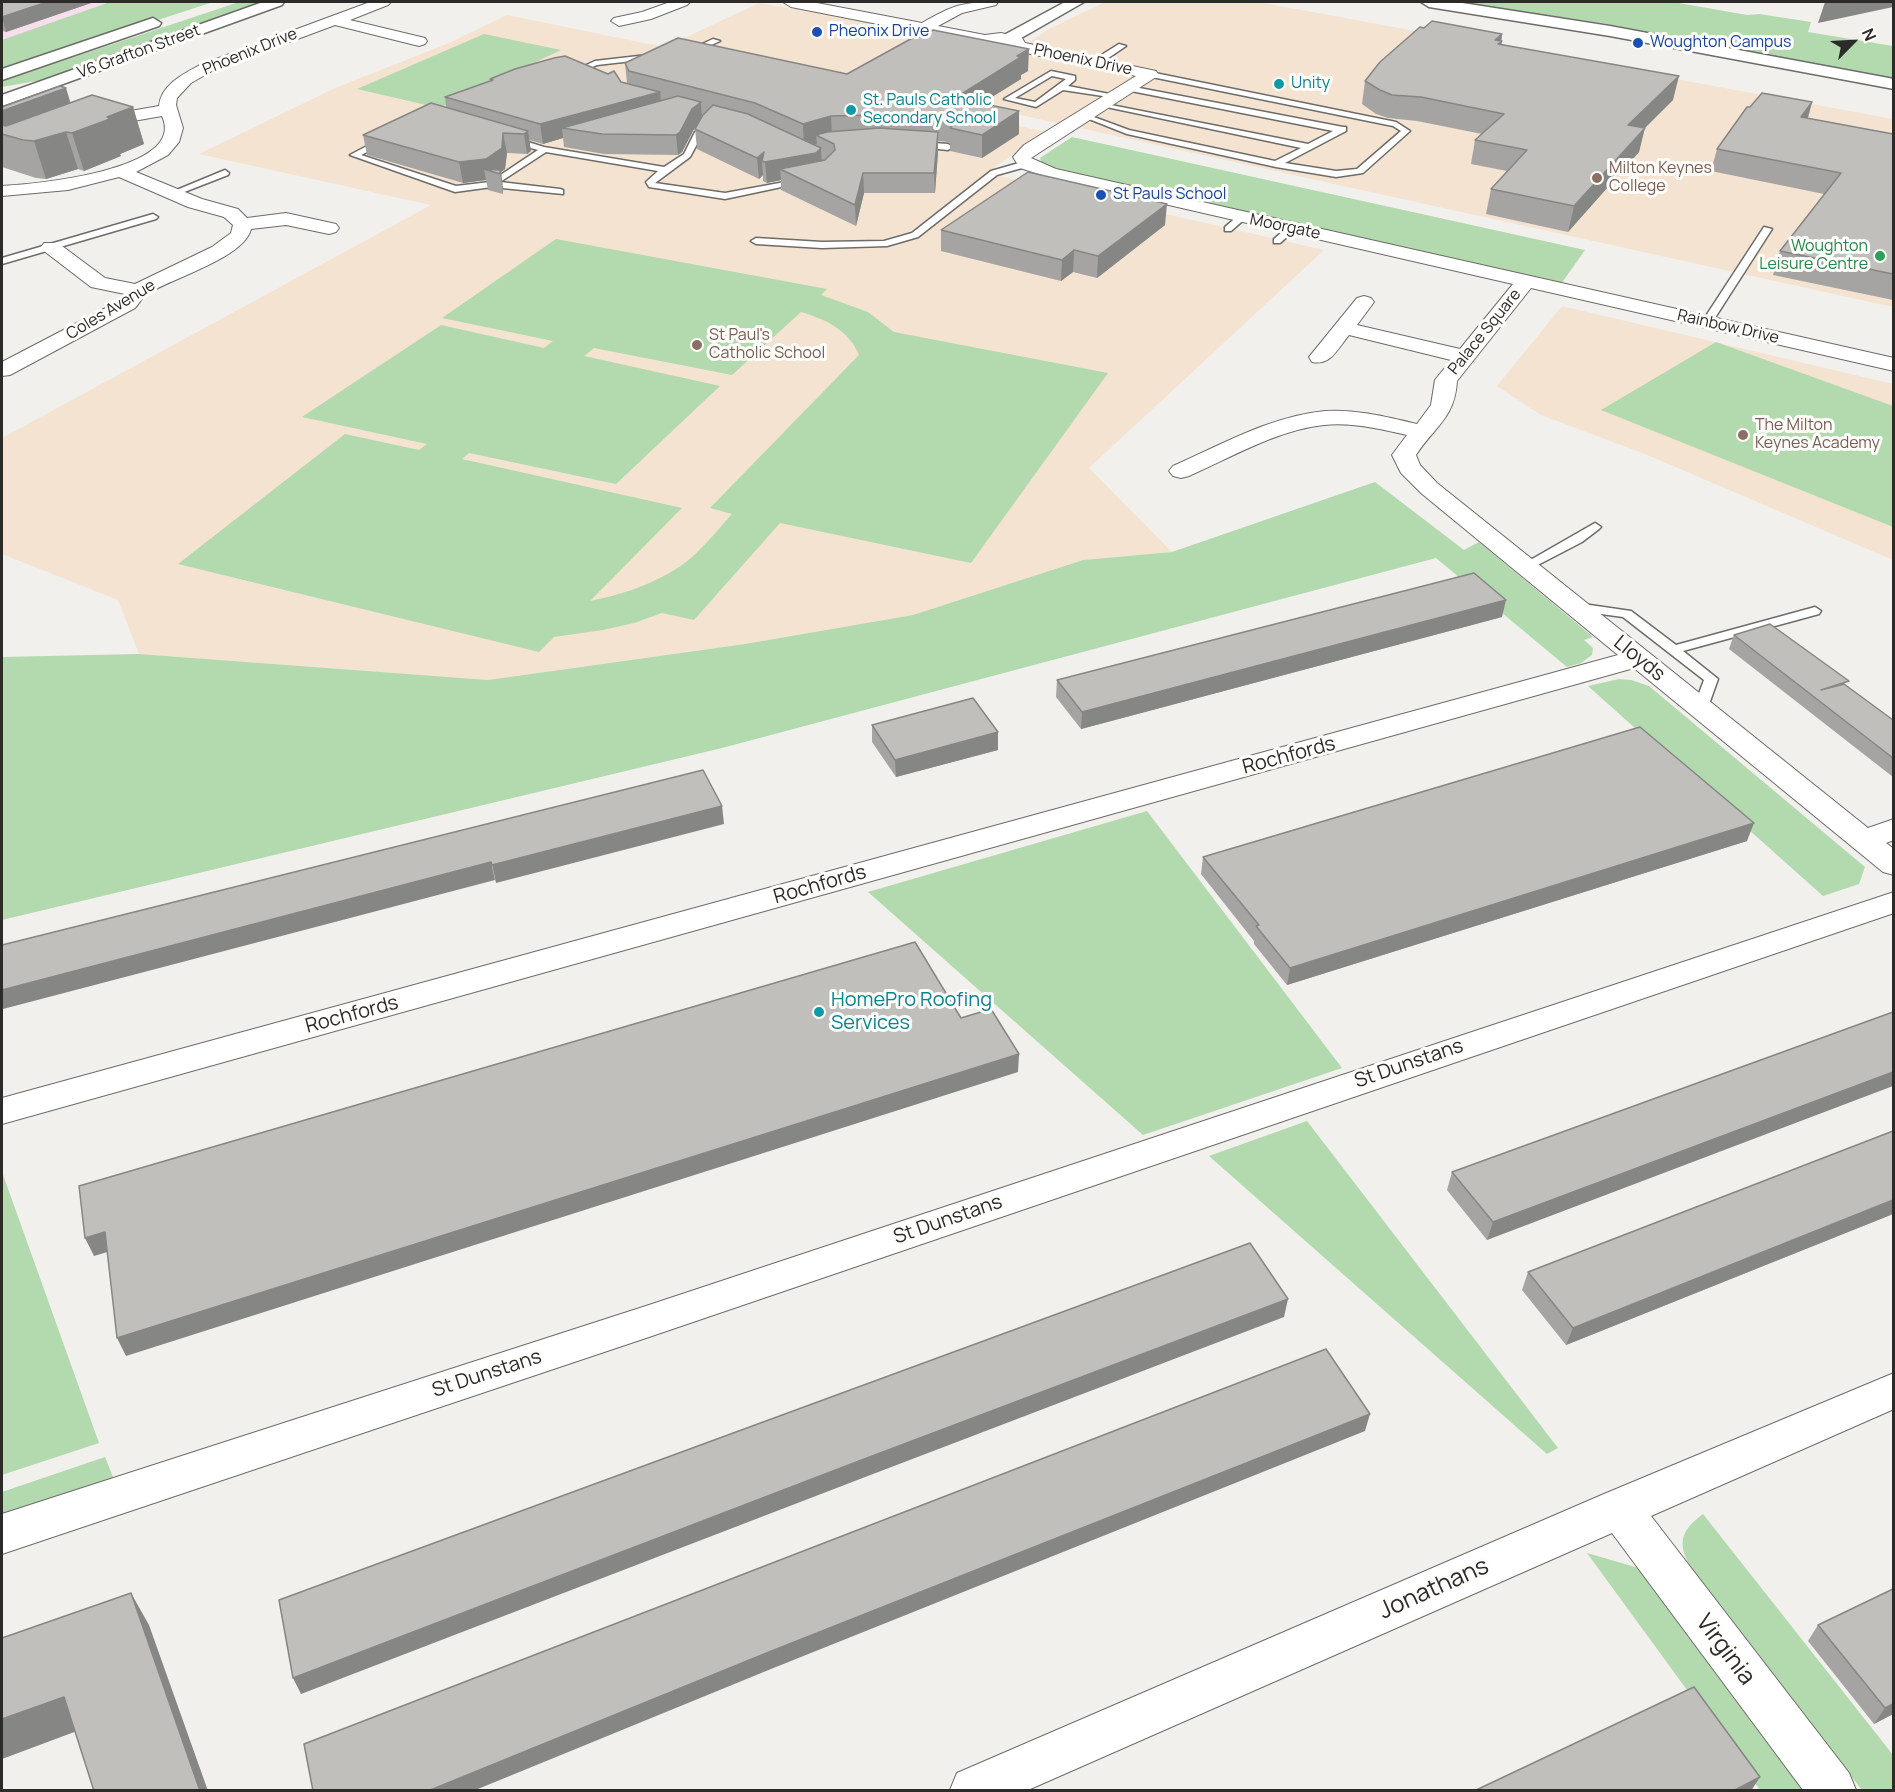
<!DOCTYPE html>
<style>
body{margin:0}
#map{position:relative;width:1895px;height:1792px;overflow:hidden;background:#f1f0ec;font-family:Manrope,sans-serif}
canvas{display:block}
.frame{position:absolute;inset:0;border:3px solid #2c2b2a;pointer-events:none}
.north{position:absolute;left:1823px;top:12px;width:60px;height:60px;-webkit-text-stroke:4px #fefdfa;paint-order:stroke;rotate:66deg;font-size:16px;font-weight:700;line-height:24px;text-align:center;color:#2c2b2a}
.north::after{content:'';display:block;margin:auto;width:21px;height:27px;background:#2c2b2a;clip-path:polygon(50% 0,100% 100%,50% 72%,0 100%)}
</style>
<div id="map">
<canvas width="1895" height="1792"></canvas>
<div class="frame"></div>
<div class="north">N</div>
</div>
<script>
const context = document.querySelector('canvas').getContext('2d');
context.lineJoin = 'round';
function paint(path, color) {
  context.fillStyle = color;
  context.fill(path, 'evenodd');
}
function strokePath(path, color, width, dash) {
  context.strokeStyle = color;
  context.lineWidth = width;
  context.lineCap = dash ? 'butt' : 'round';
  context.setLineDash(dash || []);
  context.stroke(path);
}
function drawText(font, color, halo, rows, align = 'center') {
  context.font = font + ' Manrope,sans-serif';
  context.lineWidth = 6;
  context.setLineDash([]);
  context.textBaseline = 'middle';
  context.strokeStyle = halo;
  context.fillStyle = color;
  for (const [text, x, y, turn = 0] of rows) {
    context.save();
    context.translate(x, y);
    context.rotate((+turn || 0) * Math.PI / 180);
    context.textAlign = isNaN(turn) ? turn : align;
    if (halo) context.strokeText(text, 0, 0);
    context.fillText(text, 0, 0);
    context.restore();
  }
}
paint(new Path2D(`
 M2,2H131L2,49Z`), '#f5dfec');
paint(new Path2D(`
 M1105,2H1258L1893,119V307L680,40L759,3L793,9L803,8L951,37L1012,54L1049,29Z
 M507,15L668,48L1046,132L986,173L1324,250L1089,468L1172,552L1083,560L913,615L745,644L488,680L139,654L118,600L2,554V438L431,205L199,154L335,88L449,43Z
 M1562,306L1893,384V560L1645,454L1541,415L1497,386Z`), '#f4e3d1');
paint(new Path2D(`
 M110,2H213L2,71V40Z
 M239,2H261L42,80L2,87V81Z
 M1454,2H1673L1747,15L1759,14L1811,22L1808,32L1893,46V79L1602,23Z
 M484,34L561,50L439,108L357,89Z
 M1072,137L1585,250L1561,284L1079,175L1042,164L1040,158Z
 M556,239L827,289L821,295L868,312L894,332L1108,373L971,563L780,523L694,620L662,613L634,623L603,630L554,637L539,652L178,564L345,434L419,450L427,444L302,417L441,325L544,348L553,341L442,318ZM801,312C825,319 849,330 859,355L710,508L732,514C719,528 706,545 691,558C663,581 626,594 590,601L682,508L462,459L469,453L616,484L720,386L584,356L594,348L732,375Z
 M1716,342L1893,406V527L1601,410Z
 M1375,482L1464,550L1479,542L1593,637L1584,640L1593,648L1592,655L1581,663L1567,667L1436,558L722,748L2,920V657L139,654L488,680L745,644L913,615L1083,560L1172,552Z
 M1619,679L1631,680L1649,686L1865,867L1859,884L1823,896L1588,686Z
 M1147,811L1342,1068L1143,1135L868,892Z
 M1307,1121L1558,1448L1547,1454L1209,1156Z
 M2,1172L99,1443L2,1475Z
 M105,1457L117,1487L2,1527V1492Z
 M1703,1514L1893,1755V1790H1862L1700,1584C1683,1554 1670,1538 1703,1514Z
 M1587,1553L1642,1569L1809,1790H1760Z`), '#b3d9ae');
const service = new Path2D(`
 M713,39L720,41L694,53L687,51Z
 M1119,44L1126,46L1098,65H1092V61Z
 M656,54L660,56L659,58L597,65L590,68L599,76L595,78L580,68L595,61Z
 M1051,71L1075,76V80L1068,86L1120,96L1116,98L1063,90L1036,107L1004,99ZM1052,76L1066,79L1035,102L1015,98Z
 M1150,72L1396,122L1410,131L1363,173L1336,177L1276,167L1127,134L1079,115L1083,113L1129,130L1275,161L1301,148L1097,105L1101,103L1308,144L1333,131L1126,90V86H1129L1343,127H1346V131L1285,163L1336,171L1357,169L1401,131L1393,126L1147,76V72Z
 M705,122L712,124L703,133L690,157L655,183L725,193L801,179L805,182L725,199L649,187L646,182L658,171L546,152L500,182L560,189L563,190V194L492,187L455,192L350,155L382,138H388V142L361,155L456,186L490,182L538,150L509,142V138L512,137L544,147L664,167L684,154L695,132Z
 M920,142L948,144L952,147L948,150L917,147V143Z
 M1026,161L1030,164L1029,166L997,175L918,237L887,246L822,248L756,244L751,241L756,238L822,242L884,241L912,233L991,171Z
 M225,170L229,173L228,175L174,196L167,194Z
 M153,214L158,217L156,219L2,264V258Z
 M1239,215L1247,217L1231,231H1225V227Z
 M1288,227L1296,229L1280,243H1274V239Z
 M1764,227L1772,229L1711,324H1703L1702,322Z
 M1595,523L1601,527L1599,529L1582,542L1530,569L1526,570L1520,566Z
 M1576,603L1631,611L1676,645L1815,607L1821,611L1819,614L1683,651L1718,679L1708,707L1701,711L1694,707L1704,680L1623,617L1572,610L1570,607L1572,604Z`);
const minor = new Path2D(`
 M370,2H391L388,5L350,20L425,38L427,41L425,44L419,46L335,25L212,71L191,83L177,98L176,105L183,128L179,142L168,155L136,172L202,199L238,209L247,218L286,213L336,224L339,228L336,232L329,234L286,225L251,229C244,258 172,278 147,294C142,297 139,304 135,308L10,375L2,376V362L121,300L125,294L91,287L44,251L41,247L44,243H58L105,278L135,284L212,247L231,233L233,225L224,217L188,207L119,177L68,190L2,196V186C33,184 188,171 162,116L122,123L95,131L89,130L86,126L89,122L119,113L159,106C161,85 183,74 200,65Z
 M670,2H690L687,5L651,19L619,26L611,21L614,18L642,12Z
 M783,2H812L922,23C953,5 962,2 998,2L996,5L962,13L938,26L985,35L1001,33L1022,38L1025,43L1156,71L1158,74L1156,77L1031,158L1056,169L1894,358V371L1531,288L1457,381C1455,418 1434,427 1416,455L1420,465L1437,483L1868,828L1894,819V840L1886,843L1894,849V875L1883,872L1634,668L2,1124V1098L1618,655L1421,493L1401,473L1392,455L1407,435C1380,429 1351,422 1324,425C1277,430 1232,457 1189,476L1181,478L1173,476L1169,471L1173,466C1221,445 1271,416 1325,411C1356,409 1387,417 1417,424L1431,405L1435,380L1451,360L1349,335C1338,348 1331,366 1312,362L1309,357L1357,298L1364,296L1371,298L1374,302L1357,325L1460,349L1513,284L1051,178L1020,168L1013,157L1024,145L1136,76L1016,51L999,54L991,49L993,46L1004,43L985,45L791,7Z
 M1894,892V913L649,1337L2,1554V1514L649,1305Z
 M1894,1373V1409L1651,1516L1849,1773L1856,1790H1803L1612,1533L1028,1790H950L957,1773L1604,1494Z`);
const tertiary = new Path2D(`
 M263,2H284L282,5L2,106V95Z
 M1065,2H1084L1016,41H1004L1002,38L1004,35Z
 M1421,2H1456L1610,26L1894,79V89L1610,36L1429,7Z
 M153,18L161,23L159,26L2,80V69Z`);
strokePath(service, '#6d6c69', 3);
strokePath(minor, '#6d6c69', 2);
strokePath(tertiary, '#6d6c69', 3);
paint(service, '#fff');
paint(minor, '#fff');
paint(tertiary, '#fff');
paint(new Path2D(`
 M2,2H94L6,32L2,31Z
 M1502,34L1501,44L1673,100L1644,128L1639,152L1568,232L1486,214L1491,189L1507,171L1471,164L1475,140L1482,134L1417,121L1388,118L1376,114L1362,104L1365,81Z
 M625,63L847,74L1028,71L1021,75V79L982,103L1019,134L982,158L950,151V144L948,142L938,141V152L935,193H864L856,226L781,190V180L767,183L763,181V175L759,179L697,149L695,129L696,127L694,129L682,152L678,155L604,154L564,147L563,138L543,144L529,140L531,151L527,154L507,153L505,169L501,172L503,190V194L488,190L486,180L463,183L367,155L363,135L446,107L445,97L491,81L490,79L621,82L627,83Z
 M1812,102L1808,118L1893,134V300L1773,275L1780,251L1824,194L1711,171L1717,149L1750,107Z
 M70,103L133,107L144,144L120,154L121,156L84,171L78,169L46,179L36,178L2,167V107Z
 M1165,225L1097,278L1073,272L1061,281L941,251V230Z
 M1502,617L1081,729L1056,697L1057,680Z
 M1734,635L1847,686L1893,720V777L1729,649Z
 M872,725L998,732V750L896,777L872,742Z
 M1747,841L1287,985L1254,944V941L1201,874L1203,857Z
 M1893,1012L1487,1240L1447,1190L1452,1172Z
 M1893,1214L1566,1345L1522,1290L1528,1272Z
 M1818,1625L1893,1714L1874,1724L1808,1641Z`), '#a5a4a2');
paint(new Path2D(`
 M47,2H94L6,32L2,17Z
 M1825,2H1893V7L1818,23Z
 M1502,34L1501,42L1502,41L1497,64L1495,40Z
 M1029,49L1028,71L1021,75V79L955,120V98Z
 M1679,76L1673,100L1623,150L1628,125Z
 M66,88L77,124L2,134V111Z
 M660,92L662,111L562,128L563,138L543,144L540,124Z
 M701,102L702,121L694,129L682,152L678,155L676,135L692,109Z
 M1812,102L1806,124L1801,117Z
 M133,107L144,144L120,154L121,156L84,171L72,133L107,117Z
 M1019,111V134L982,158V135Z
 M831,116L832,139L816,135L817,144L804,148L803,124Z
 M1645,128L1639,152L1568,232L1574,206Z
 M528,131L531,151L527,154L524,134Z
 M66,132L78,169L46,179L34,141Z
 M938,132V152L935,193L934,173Z
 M503,133L507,153L505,169L501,172L503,190V194L500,172L484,169L486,180L463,183L459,162Z
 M821,148L822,169H780L781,180L767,183L765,162Z
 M764,152L762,161L763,175L759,179L757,158Z
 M863,173L864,193L856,226L855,205Z
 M1167,204L1165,225L1097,278L1098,256Z
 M1074,250L1073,272L1061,281L1062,260Z
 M1506,600L1502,617L1081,729L1082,712Z
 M998,732V750L896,777L895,760Z
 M722,806L724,824L496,883L492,865Z
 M1754,823L1747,841L1287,985L1290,968Z
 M491,862L495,880L3,1009L2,1007V990Z
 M1019,1054L1018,1072L126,1356L117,1338Z
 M1893,1072V1086L1487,1240L1493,1222Z
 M1893,1200V1214L1566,1345L1573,1328Z
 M105,1232L114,1250L94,1256L85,1238Z
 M1288,1299L1284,1317L860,1479L301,1694L293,1678L859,1461Z
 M1370,1414L1365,1431L771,1669L473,1791H428L769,1652Z
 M131,1593L149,1625L208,1791H200Z
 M64,1697L85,1728L2,1759V1719Z
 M1893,1704V1714L1874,1724L1885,1708Z
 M1760,1777L1751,1791H1733Z`), '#868684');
const building = new Path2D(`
 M2,2H47L2,17Z
 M1432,21L1502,34L1495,40L1502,41L1498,44L1679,76L1628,125L1645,128L1574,206L1491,189L1527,150L1475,140L1504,114L1421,97L1392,95L1380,90L1365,81L1380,62L1420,27L1424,28Z
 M933,30L1029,49L1017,56L1021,57L955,98L1019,111L982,135L950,128L954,124L948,119L874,115L831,116L803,124L755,103L629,71L625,63L678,38L847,74L916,36L920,37Z
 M565,56L608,74L614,71L621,82L660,92L540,124L445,97L493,80L490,79L515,69L554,58Z
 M60,86L66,88L2,111V107Z
 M1762,93L1812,102L1801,117L1893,134V274L1780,251L1841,173L1717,149L1747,107H1750Z
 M92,95L133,107L107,117L110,119L72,133L66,132L34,141L23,140L2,134V125L6,126Z
 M678,96L701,102L692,109L680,132L676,135L602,134L562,128Z
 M431,103L528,131L524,134L503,133L502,148L486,159L459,162L363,135Z
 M713,105L748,114L821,148L816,153L765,162L762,161L764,152L757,158L695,129L703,115Z
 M879,128L938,132L934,173H863L855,205L780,169L825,160L835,150L834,144L816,135L827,132Z
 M484,169L500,170V174Z
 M1028,172L1167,204L1098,256L1074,250L1062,260L941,230Z
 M1474,573L1506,600L1082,712L1057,680Z
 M1770,624L1849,681L1821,690L1844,684L1893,720V758L1734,635Z
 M973,698L998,732L895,760L872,725Z
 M1640,727L1754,823L1290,968L1256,926L1259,925L1203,857Z
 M703,770L722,806L492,865L491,862L2,990V945Z
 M915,942L961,1018L991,1009L1019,1054L117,1338L105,1232L85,1238L79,1186Z
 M1893,1012V1072L1493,1222L1452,1172Z
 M1893,1131V1200L1573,1328L1528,1272Z
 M1250,1243L1288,1299L859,1461L293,1678L279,1600Z
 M1326,1349L1370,1414L769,1652L428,1791H313L304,1744Z
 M1893,1589V1704L1885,1708L1818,1625Z
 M131,1593L200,1791H94L64,1697L2,1719V1638Z
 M1694,1687L1760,1777L1733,1791H1474Z`);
paint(building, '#c0bfbc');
strokePath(building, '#868684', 1.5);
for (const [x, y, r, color] of [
 [817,32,6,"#1a4fb4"],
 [1638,43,6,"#1a4fb4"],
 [1279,84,6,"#0f9aa8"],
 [851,110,6,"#0f9aa8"],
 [1597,178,6,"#8d6e63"],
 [1101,195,6,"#1a4fb4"],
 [1880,256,6,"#2e9e5b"],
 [697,345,6,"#8d6e63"],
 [1743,435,6,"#8d6e63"],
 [819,1012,6,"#0f9aa8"]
]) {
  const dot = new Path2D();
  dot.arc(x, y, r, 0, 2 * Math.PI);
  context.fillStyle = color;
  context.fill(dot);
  strokePath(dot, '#fefdfa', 2);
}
drawText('16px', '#164399', '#fefdfa', [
 ["Pheonix Drive",829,32],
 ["Woughton Campus",1650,43],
 ["St Pauls School",1113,195]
], 'left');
drawText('16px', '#2c2b2a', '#fefdfa', [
 ["V6 Grafton Street",139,52,-20],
 ["Phoenix Drive",250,52,-22],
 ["Phoenix Drive",1083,60,12],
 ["Moorgate",1285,227,12],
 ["Coles Avenue",111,310,-31],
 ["Rainbow Drive",1728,327,13],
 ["Palace Square",1485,332,-51]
]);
drawText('16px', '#0d838f', '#fefdfa', [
 ["Unity",1291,84],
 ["St. Pauls Catholic",863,101],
 ["Secondary School",863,119]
], 'left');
drawText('16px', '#785e54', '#fefdfa', [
 ["Milton Keynes",1609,169],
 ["College",1609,187],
 ["St Paul's",709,336],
 ["Catholic School",709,354],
 ["The Milton",1755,426],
 ["Keynes Academy",1755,444]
], 'left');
drawText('16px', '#27864d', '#fefdfa', [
 ["Woughton",1868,247],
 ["Leisure Centre",1868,265]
], 'right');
drawText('20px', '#2c2b2a', '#fefdfa', [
 ["Lloyds",1639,659,39],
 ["Rochfords",1289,756,-15],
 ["Rochfords",820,885,-16],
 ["Rochfords",352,1015,-15],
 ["St Dunstans",1409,1064,-19],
 ["St Dunstans",948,1220,-19],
 ["St Dunstans",487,1374,-18]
]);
drawText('20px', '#0d838f', '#fefdfa', [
 ["HomePro Roofing",831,1000],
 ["Services",831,1023]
], 'left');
drawText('24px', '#2c2b2a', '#fefdfa', [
 ["Jonathans",1434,1589,-24],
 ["Virginia",1725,1650,53]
]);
</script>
